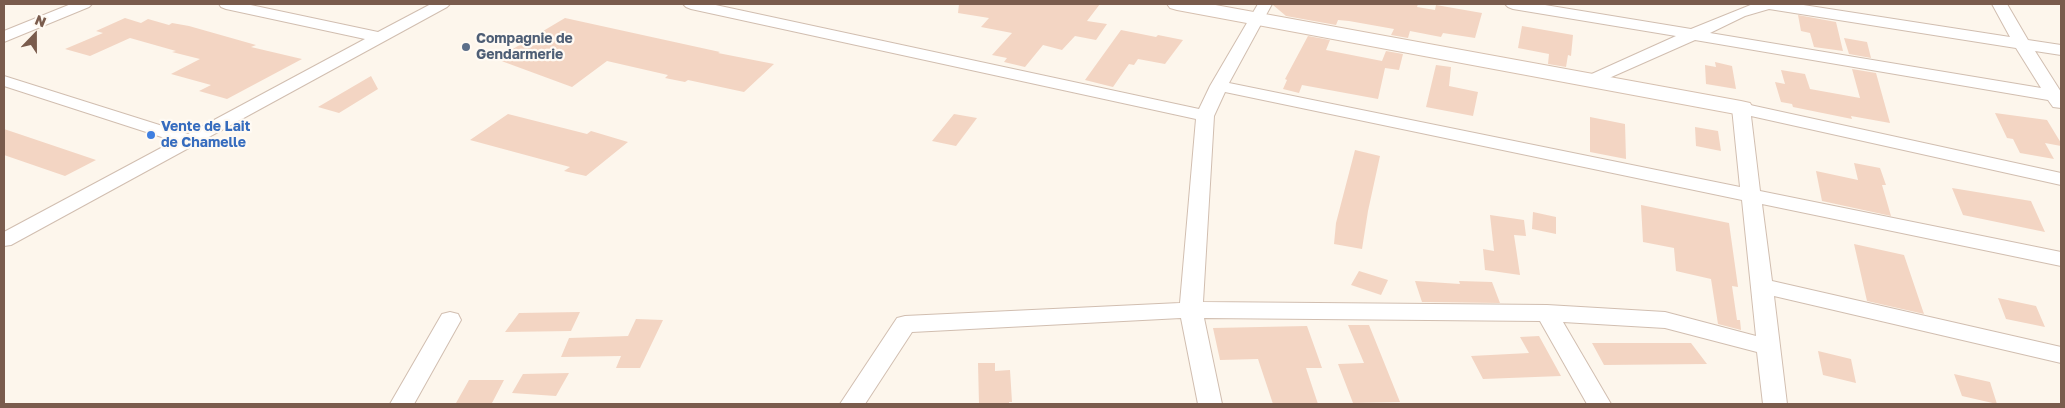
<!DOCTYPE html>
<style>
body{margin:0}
#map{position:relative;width:2065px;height:408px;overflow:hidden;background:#fdf6ec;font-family:"Golos Text",sans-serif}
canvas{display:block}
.frame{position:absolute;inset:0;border:5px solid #7a5c4d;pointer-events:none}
.north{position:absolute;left:10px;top:10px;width:50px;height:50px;-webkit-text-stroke:4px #fffaf3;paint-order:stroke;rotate:22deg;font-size:14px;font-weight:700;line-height:20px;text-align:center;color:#7a5c4d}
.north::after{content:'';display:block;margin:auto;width:18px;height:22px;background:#7a5c4d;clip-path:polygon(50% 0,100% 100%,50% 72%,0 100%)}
</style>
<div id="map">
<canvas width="2065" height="408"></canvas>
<div class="frame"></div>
<div class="north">N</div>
</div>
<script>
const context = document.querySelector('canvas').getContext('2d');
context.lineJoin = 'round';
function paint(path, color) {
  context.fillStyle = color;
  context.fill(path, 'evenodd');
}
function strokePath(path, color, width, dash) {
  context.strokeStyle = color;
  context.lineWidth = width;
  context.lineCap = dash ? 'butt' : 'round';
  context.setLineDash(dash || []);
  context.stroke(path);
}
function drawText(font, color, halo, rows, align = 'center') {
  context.font = font + ' "Golos Text",sans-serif';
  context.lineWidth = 4.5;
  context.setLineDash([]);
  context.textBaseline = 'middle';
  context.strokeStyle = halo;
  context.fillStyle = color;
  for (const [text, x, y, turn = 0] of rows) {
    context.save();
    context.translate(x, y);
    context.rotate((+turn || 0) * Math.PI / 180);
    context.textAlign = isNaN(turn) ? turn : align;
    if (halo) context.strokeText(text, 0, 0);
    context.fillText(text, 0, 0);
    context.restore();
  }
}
paint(new Path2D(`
 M959,4H1100L1087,21L1107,24L1096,40L1075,36L1062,50L1043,45L1025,67L1004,62L1007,58L992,55L1012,33L981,27L989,18L958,13Z
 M1274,4H1418L1417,7L1435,10L1436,5L1482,13L1475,38L1443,33L1441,37L1410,31L1408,38L1391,35L1394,29L1349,21L1338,20L1336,25L1286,16L1273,5Z
 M1798,15L1836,22L1843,51L1814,47L1810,33L1801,31Z
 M125,18L141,23L148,19L169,25L172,23L189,26L256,45L251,47L302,59L227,99L199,91L211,85L171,74L200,59L172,52L176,51L130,38L90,56L65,49L103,33L96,31Z
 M565,18L720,52L718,53L774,64L744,92L688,80L685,82L665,78L668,75L607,61L572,87L496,59Z
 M1522,26L1573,35L1571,56L1568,55L1566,67L1548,64L1549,54L1518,48Z
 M1121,30L1156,37L1158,35L1183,40L1165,64L1138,59L1134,65L1129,64L1113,87L1085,80Z
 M1308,36L1330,40L1326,50L1382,61L1386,51L1403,54L1399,70L1385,68L1378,99L1302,85L1299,93L1283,89L1287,80L1285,79Z
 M1844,38L1867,42L1871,58L1849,54Z
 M1715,62L1732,66L1736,89L1706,84L1705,65L1716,67Z
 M1436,65L1451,67L1449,86L1478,92L1473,116L1426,107Z
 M1852,69L1876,73L1890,123L1851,116L1852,119L1793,107L1792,104L1781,102L1775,82L1785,84L1781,70L1805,74L1810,89L1860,98Z
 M371,76L378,89L339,113L318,107Z
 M1995,113L2047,120L2061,143V146L2045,143L2054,159L2020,153L2013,139L2007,138Z
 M508,114L587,134L591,131L628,142L586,176L564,171L570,167L470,140Z
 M954,114L977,118L956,146L932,141Z
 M1590,117L1625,124L1626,159L1590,152Z
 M1695,127L1718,131L1721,151L1696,146Z
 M4,129L19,134L96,160L65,176L4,155Z
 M1355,150L1380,156L1368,211L1362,249L1334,244L1336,223Z
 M1854,163L1880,168L1886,185H1882L1891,216L1822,201L1816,171L1858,180Z
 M1952,188L2031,201L2045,232L1963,215Z
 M1641,205L1729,223L1738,287L1732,286L1737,320H1740L1741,330L1718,324L1711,279L1676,271L1674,248L1643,242Z
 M1533,212L1556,217V234L1532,229Z
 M1490,215L1524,220L1526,236L1514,235L1520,275L1485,270L1483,249L1494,251Z
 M1854,244L1904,255L1924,314L1867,301Z
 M1359,271L1388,280L1381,295L1351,285Z
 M1415,281L1460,284L1459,281L1492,282L1500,303L1422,302Z
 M1998,298L2036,306L2045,327L2006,319Z
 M580,312L571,331L505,332L519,313Z
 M636,319L663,320L640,368H616L621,356L561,357L569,338L628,336Z
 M1348,325H1369L1400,402L1353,403L1338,364L1364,363Z
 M1307,326L1322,368H1306L1318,404H1273L1258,359L1220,360L1213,328Z
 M1539,336L1561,376L1483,379L1471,356L1529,353L1520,337Z
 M1592,343H1691L1707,364L1604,365Z
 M1818,351L1851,359L1856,383L1823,375Z
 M978,363H995V371L1010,370L1012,402H1009V404H979Z
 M569,373L556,396L512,393L523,374Z
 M1954,374L1990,382L1997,404L1962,396Z
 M469,380H504L492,403H456Z`), '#f3d5c3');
const street = new Path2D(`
 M71,4H92L89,7L4,42V31Z
 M219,4H246L378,32L431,4H450L447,7L11,245L4,246V232L174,141L4,86V76L188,134L365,39L226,9L221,7Z
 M683,4H711L1199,109L1210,86L1258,4H1272L1229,83L1740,187L1732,108L1735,104L1741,103L2061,173V185L1751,116L1760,191L2061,252V266L1762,204L1772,281L2061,347V363L1774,296L1787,404H1763L1757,352L1665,328L1563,322L1611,404H1587L1540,321L1204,318L1222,404H1198L1181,318L912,332L865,404H840L897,318L905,316L1180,303L1196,119L691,9L686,7ZM1225,92L1742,200L1756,336L1665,312L1547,305L1203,302L1214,116Z
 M1505,4H1539L1691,29L1753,4H1797L2010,37L1992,4H2007L2028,40L2061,45V55L2035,51L2061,92V108L2053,107L2048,100L1695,40L1591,86L1585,85L1582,81L1585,77L1676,36L1513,9L1508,7ZM1769,9L2016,48L2041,88L1710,33L1745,16Z
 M450,312L458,314L461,320L414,404H390L442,314Z`);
const secondary = new Path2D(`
 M1167,4H1210L1741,101L1750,103L1753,108L1750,113L1741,115L1177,10L1170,8Z`);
strokePath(street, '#d1beb0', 2);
strokePath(secondary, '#d6c0b0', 2);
paint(street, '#fff');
paint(secondary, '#fff');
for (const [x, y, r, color] of [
 [466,47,5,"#5c6f8a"],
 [151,135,5,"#3f7fe0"]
]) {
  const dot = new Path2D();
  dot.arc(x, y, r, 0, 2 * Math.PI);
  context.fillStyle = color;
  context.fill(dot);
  strokePath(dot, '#fffaf3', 2);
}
drawText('bold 14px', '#4e5e75', '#fffaf3', [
 ["Compagnie de",476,39],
 ["Gendarmerie",476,55]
], 'left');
drawText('bold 14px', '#366cbe', '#fffaf3', [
 ["Vente de Lait",161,127],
 ["de Chamelle",161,143]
], 'left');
</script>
